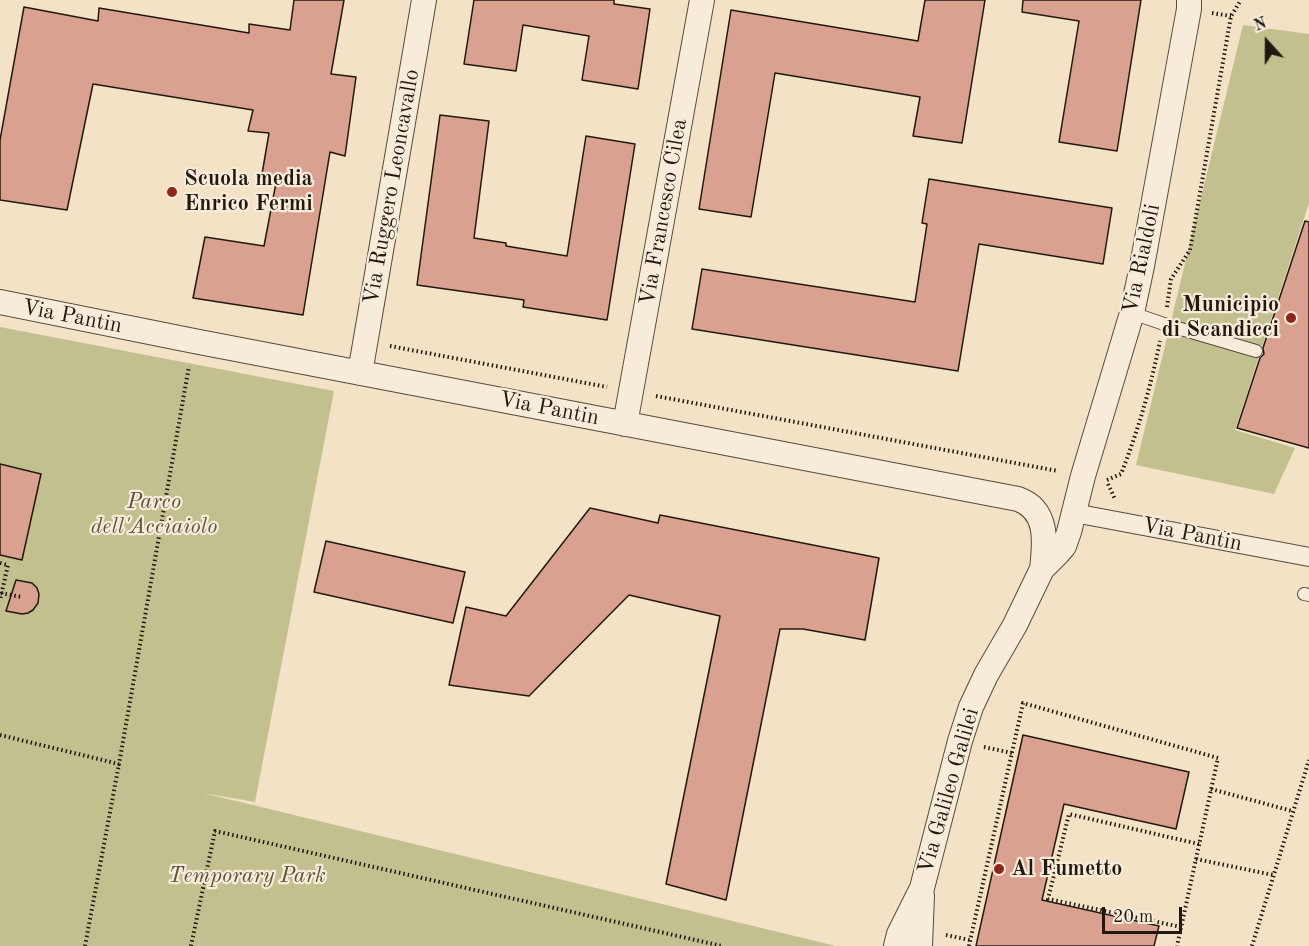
<!DOCTYPE html>
<style>
body{margin:0}
#map{position:relative;width:1309px;height:946px;overflow:hidden;background:#f3e2c5;font-family:"Old Standard TT",serif}
canvas{display:block}
.north{position:absolute;left:1237px;top:12px;width:60px;height:60px;-webkit-text-stroke:4px #f7ecd9;paint-order:stroke;rotate:339deg;font-size:16px;font-weight:700;line-height:24px;text-align:center;color:#211910}
.north::after{content:'';display:block;margin:auto;width:21px;height:27px;background:#211910;clip-path:polygon(50% 0,100% 100%,50% 72%,0 100%)}
.scale{position:absolute;left:1102px;top:907px;width:80px;height:27px;box-sizing:border-box;border:3px solid #211910;border-top:0;padding-left:8px;font-size:18px;line-height:21px;white-space:nowrap;color:#211910;-webkit-text-stroke:4px #f7ecd9;paint-order:stroke}
</style>
<div id="map">
<canvas width="1309" height="946"></canvas>
<div class="north">N</div>
<div class="scale">20 m</div>
</div>
<script>
const context = document.querySelector('canvas').getContext('2d');
context.lineJoin = 'round';
function paint(path, color) {
  context.fillStyle = color;
  context.fill(path, 'evenodd');
}
function strokePath(path, color, width, dash) {
  context.strokeStyle = color;
  context.lineWidth = width;
  context.lineCap = dash ? 'butt' : 'round';
  context.setLineDash(dash || []);
  context.stroke(path);
}
function drawText(font, color, halo, rows, align = 'center') {
  context.font = font + ' "Old Standard TT",serif';
  context.lineWidth = 4.5;
  context.setLineDash([]);
  context.textBaseline = 'middle';
  context.strokeStyle = halo;
  context.fillStyle = color;
  for (const [text, x, y, turn = 0] of rows) {
    context.save();
    context.translate(x, y);
    context.rotate((+turn || 0) * Math.PI / 180);
    context.textAlign = isNaN(turn) ? turn : align;
    if (halo) context.strokeText(text, 0, 0);
    context.fillText(text, 0, 0);
    context.restore();
  }
}
paint(new Path2D(`
 M1243,25L1309,34V203L1235,430L1295,448L1274,494L1136,465Z
 M0,327L334,391L255,802L203,793L836,946H0Z`), '#c3c08f');
const building = new Path2D(`
 M294,0H344L331,74L356,77L345,156L330,152L303,315L193,298L205,237L264,246L276,183L261,180L269,133L248,131L253,110L93,84L67,210L0,200V140L24,7L98,21L99,8L249,33V24L290,30Z
 M474,0H614V4L650,9L638,89L582,80L589,36L523,25L516,71L464,64Z
 M925,0H985L962,143L913,136L920,97L775,73L751,217L699,209L731,10L918,41Z
 M1023,0H1141L1117,151L1059,142L1079,21L1022,12Z
 M440,115L489,121L474,238L506,243V246L567,256L586,136L635,144L607,320L523,307L524,300L417,285Z
 M929,179L1112,208L1103,264L979,244L958,371L692,329L702,269L915,302L927,224L922,223Z
 M1305,221L1309,222V448L1237,428L1260,358L1264,354L1263,348Z
 M0,464L41,474L22,560L0,555Z
 M590,508L658,523L660,515L879,558L865,640L803,629H780L726,900L666,884L720,616L629,595L529,696L449,685L466,607L506,616Z
 M326,541L465,572L453,623L314,592Z
 M16,580L32,583L37,588L39,594L38,603L33,610L28,613L22,614L6,611Z
 M1023,735L1189,772L1176,829L1064,804L1042,900L1159,926L1154,946H976Z`);
paint(building, '#daa191');
strokePath(building, '#211910', 1.5);
const service = new Path2D(`
 M1132,313L1164,324L1256,351
 M1304,594L1309,595`);
const pedestrian = new Path2D(`
 M1074,513L1309,557`);
const minor = new Path2D(`
 M0,302L194,341L1018,499C1049,510 1045,543 1042,569
 M360,373L424,0
 M625,424L702,0
 M896,946L899,934L922,888L960,741L971,707L986,675L1015,625L1042,569L1058,553L1064,546L1069,532L1083,476L1132,313L1142,266L1189,9V0
 M920,946L922,896`);
strokePath(service, '#564b3d', 14);
strokePath(pedestrian, '#564b3d', 20);
strokePath(minor, '#564b3d', 26);
strokePath(new Path2D(`
 M1212,13L1231,16
 M1167,307L1171,279L1190,250L1231,16L1241,0
 M390,346L607,387
 M656,396L1058,471
 M1107,480L1121,474C1138,431 1151,386 1160,341
 M1108,484L1115,499
 M0,563L8,565L0,600
 M1,593L21,597
 M0,735L119,764L189,366
 M984,747L1012,753
 M1211,789L1292,811
 M1196,859L1273,875
 M1181,927L1048,899L1069,814L1199,844
 M946,935L970,940
 M85,946L119,764
 M191,946L215,831L722,946
 M969,946L1023,703L1218,758L1177,946
 M1252,946L1309,760`), '#211910', 4, [1.5, 3]);
strokePath(service, '#f7ecd9', 12);
strokePath(pedestrian, '#f7ecd9', 18);
strokePath(minor, '#f7ecd9', 24);
for (const [x, y, r, color] of [
 [172,192,6,"#8f2418"],
 [1291,318,6,"#8f2418"],
 [999,869,6,"#8f2418"]
]) {
  const dot = new Path2D();
  dot.arc(x, y, r, 0, 2 * Math.PI);
  context.fillStyle = color;
  context.fill(dot);
  strokePath(dot, '#f7ecd9', 2);
}
drawText('bold 22px', '#211910', '#f7ecd9', [
 ["Scuola media",184,179],
 ["Enrico Fermi",184,204],
 ["Municipio",1279,305,"right"],
 ["di Scandicci",1279,330,"right"],
 ["Al Fumetto",1011,869]
], 'left');
drawText('22px', '#211910', '#f7ecd9', [
 ["Via Ruggero Leoncavallo",392,187,-80],
 ["Via Francesco Cilea",664,212,-80],
 ["Via Rialdoli",1142,259,-78],
 ["Via Pantin",72,317,11],
 ["Via Pantin",549,409,11],
 ["Via Pantin",1192,535,11],
 ["Via Galileo Galilei",949,791,-74]
]);
drawText('italic 22px', '#5a533c', '#f7ecd9', [
 ["Parco",154,502],
 ["dell'Acciaiolo",154,527],
 ["Temporary Park",247,876]
]);
</script>
